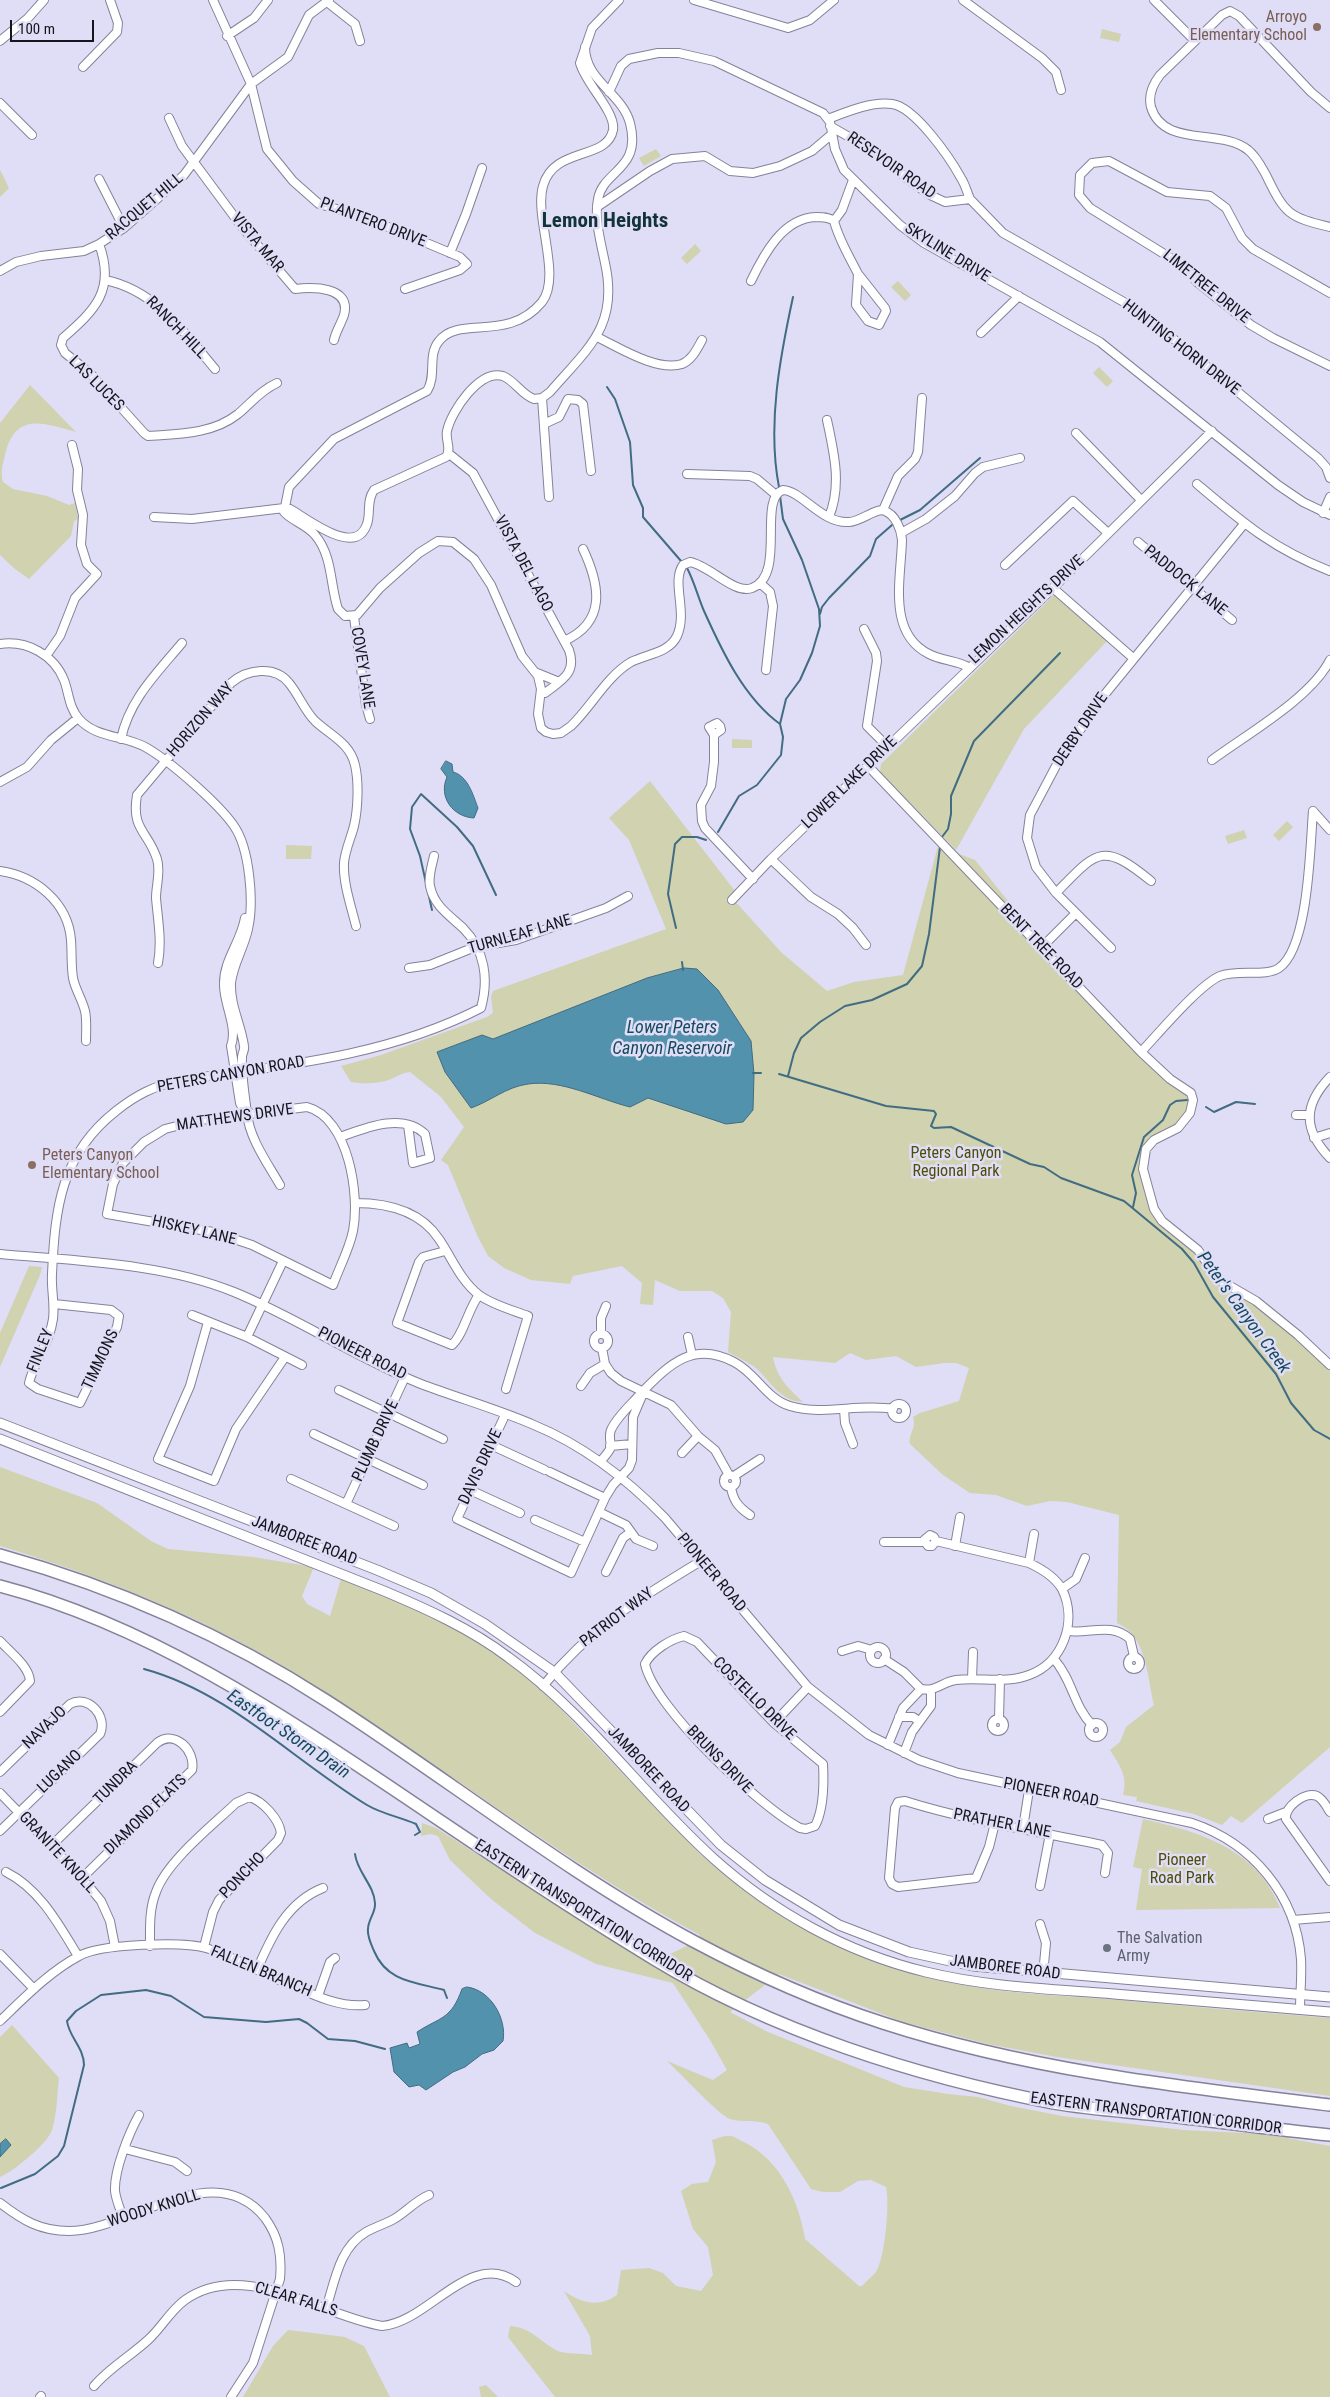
<!DOCTYPE html>
<style>
body{margin:0}
#map{position:relative;width:1330px;height:2397px;overflow:hidden;background:#e0ddf6;font-family:"Roboto Condensed",sans-serif}
canvas{display:block}
.scale{position:absolute;left:10px;top:20px;width:84px;height:22px;box-sizing:border-box;border:2px solid #16141d;border-top:0;padding-left:6px;font-size:15px;line-height:18px;white-space:nowrap;color:#16141d;-webkit-text-stroke:4px #e0ddf6;paint-order:stroke}
</style>
<div id="map">
<canvas width="1330" height="2397"></canvas>
<div class="scale">100 m</div>
</div>
<script>
const context = document.querySelector('canvas').getContext('2d');
context.lineJoin = 'round';
function paint(path, color) {
  context.fillStyle = color;
  context.fill(path, 'evenodd');
}
function strokePath(path, color, width, dash) {
  context.strokeStyle = color;
  context.lineWidth = width;
  context.lineCap = dash ? 'butt' : 'round';
  context.setLineDash(dash || []);
  context.stroke(path);
}
function drawText(font, color, halo, rows, align = 'center') {
  context.font = font + ' "Roboto Condensed",sans-serif';
  context.lineWidth = 5;
  context.setLineDash([]);
  context.textBaseline = 'middle';
  context.strokeStyle = halo;
  context.fillStyle = color;
  for (const [text, x, y, turn = 0] of rows) {
    context.save();
    context.translate(x, y);
    context.rotate((+turn || 0) * Math.PI / 180);
    context.textAlign = isNaN(turn) ? turn : align;
    if (halo) context.strokeText(text, 0, 0);
    context.fillText(text, 0, 0);
    context.restore();
  }
}
paint(new Path2D(`
 M1102,29L1121,34L1119,42L1100,38Z
 M656,149L661,156L644,166L639,158Z
 M0,170L9,188L0,197Z
 M695,244L701,251L687,264L681,258Z
 M898,281L911,295L905,301L891,287Z
 M1099,367L1113,381L1107,387L1093,373Z
 M30,385L76,432C44,423 15,411 5,455C3,464 0,472 3,482L13,489L47,496L69,505L75,503L78,519L74,521L71,536L29,579L15,569L0,555V423Z
 M1054,595L1107,641L1024,729L956,850L880,772L881,764Z
 M732,739L752,740V748H732Z
 M650,781L735,891L728,901L733,899L781,952L827,991L854,982L903,975L938,846L975,860L1085,997L1164,1080L1189,1095C1187,1125 1167,1133 1145,1148L1149,1204L1232,1289L1255,1304L1296,1336L1330,1369V1747L1242,1823L1231,1816L1222,1825L1194,1814L1136,1801L1137,1797L1123,1795C1128,1776 1120,1766 1110,1750L1120,1742L1126,1727L1154,1705C1147,1676 1147,1636 1117,1623L1119,1515L1067,1502L1050,1501L1027,1506L996,1495L970,1493L943,1475L910,1444C908,1434 917,1428 913,1417L920,1413L959,1401L969,1368L956,1363H944L916,1367L896,1356L866,1360L850,1353L835,1363L773,1357C777,1378 788,1388 803,1402C780,1401 771,1382 756,1368C748,1362 737,1357 728,1352L731,1312L723,1298L712,1291H680L655,1280L653,1305L640,1304L642,1283L622,1266L573,1276L570,1284L531,1280L504,1268L488,1256L477,1235L448,1165L441,1160L464,1127L441,1097L410,1072C402,1073 398,1076 391,1079C379,1084 364,1084 351,1082L341,1066L381,1055L487,1017L493,1013L491,997L493,991L666,929L629,840L609,818Z
 M1287,821L1293,827L1279,841L1273,835Z
 M1244,830L1247,838L1228,844L1225,836Z
 M286,845L312,846L311,859H286Z
 M29,1266L42,1267L40,1275L0,1367V1333Z
 M0,1467L97,1503L151,1541L168,1549L253,1557L314,1567L302,1596L307,1604L330,1616L341,1579L407,1605L472,1638L513,1666L550,1698L700,1854C778,1924 871,1972 975,1987C1019,1994 1063,1996 1107,1999C1182,2006 1256,2012 1330,2018V2096L1057,2057L988,2044L903,2022L779,1974L730,2012L768,2032L904,2087L948,2094L978,2097L1011,2106L1062,2116L1183,2130L1265,2134L1330,2146V2397H555L508,2337L510,2326C529,2327 539,2340 554,2349C563,2355 582,2353 592,2355L590,2336L564,2291C581,2303 599,2308 617,2295L621,2270L649,2268L663,2273L676,2286L701,2291L713,2275L708,2247L693,2229L681,2191L692,2184L708,2182L716,2162L712,2140C717,2139 725,2135 730,2136C735,2136 740,2141 744,2142C780,2160 799,2201 805,2239L859,2286H862C866,2281 872,2277 876,2272C885,2258 890,2203 886,2187L871,2180L858,2181L840,2192H823L811,2189L768,2124C755,2119 743,2123 730,2119C720,2116 678,2071 667,2061L713,2080L727,2070L710,2040L673,1983L596,1964L535,1933L491,1899L450,1860L438,1836L430,1834L421,1836L422,1823L436,1828L650,1964C667,1953 687,1950 700,1935C561,1861 437,1761 303,1678C208,1619 106,1578 0,1546Z
 M1143,1819C1200,1832 1257,1849 1280,1908L1136,1910L1142,1869L1133,1867Z
 M12,2025L59,2078C57,2095 57,2114 52,2130C48,2143 13,2172 0,2177V2037Z
 M288,2330L345,2337L364,2346L390,2397H243L273,2346Z
 M486,2385L498,2397H481L479,2387Z`), '#d0d2b0');
const water = new Path2D(`
 M446,761L452,764L453,772C468,776 473,795 478,808L474,818C453,817 438,797 447,777L441,769Z
 M684,968L697,969L718,990L751,1041L754,1074L753,1110L743,1122L726,1124L648,1098L630,1107C598,1099 562,1079 528,1084C506,1087 491,1101 471,1108L445,1072L437,1052L482,1035L493,1039L647,978Z
 M467,1987C491,1990 507,2019 503,2041L494,2050L482,2054L465,2067L453,2072L426,2090L419,2085L409,2087L394,2072L390,2048L407,2043L409,2048L420,2044L417,2032C440,2017 451,2020 462,1989Z
 M6,2139L11,2145L0,2157V2144Z`);
paint(water, '#5392ad');
strokePath(water, '#416c82', 1);
strokePath(new Path2D(`
 M607,387L615,399L630,442L633,485L643,508V517L681,561
 M779,487C767,425 780,357 793,297
 M900,520L920,510L980,458
 M687,568C694,581 698,597 704,611C722,651 744,698 780,724
 M820,614L822,607L829,598L870,556L876,539L892,525
 M718,832L739,796L757,785L781,755L783,737L780,724L786,699L800,680L812,653L820,626L819,609L802,560L783,519L780,496
 M942,837L948,829L951,814V796L974,741L1060,653
 M432,910L420,856L410,829L412,807L421,794L457,827L473,846L496,895
 M676,928L668,894L675,844L682,837H697L706,840
 M682,962L683,970
 M753,1073H761
 M779,1074L886,1106L934,1111L936,1114L931,1126L934,1128L951,1127L1030,1164L1044,1167L1061,1178L1124,1201L1182,1249L1194,1263L1213,1297L1276,1374L1291,1403L1314,1430L1330,1439
 M788,1076L794,1053L801,1038L820,1022L845,1006L872,1000L907,984L922,966L929,934L940,847
 M1206,1107L1214,1112L1236,1102L1255,1104
 M1133,1207L1136,1193L1132,1175L1144,1137L1163,1120L1170,1105L1176,1101L1187,1100
 M144,1669C229,1692 293,1760 367,1805C382,1814 400,1817 416,1824L420,1832L415,1835
 M355,1854C357,1872 374,1885 375,1903C376,1912 368,1920 368,1929C367,1936 371,1944 374,1951C387,1982 415,1982 444,1990L447,1998
 M1,2188L35,2174L58,2156L64,2146L84,2065C84,2048 69,2037 67,2021L76,2011L101,1995L146,1990L171,1996L204,2017L266,2022L299,2019L307,2023L328,2039L355,2041L385,2049`), '#416c82', 2);
const minor = new Path2D(`
 M213,0L251,84L267,149L293,181L319,204L362,216L460,257L467,264L460,270L405,289
 M619,0L592,28L580,63C585,83 616,112 613,130C607,161 554,146 543,186C534,217 562,276 542,302C508,343 459,315 439,341C427,355 437,376 427,391L334,439L289,487L284,512C292,521 307,525 315,535C333,556 330,586 338,609L345,616L357,615L380,588L419,553L438,541L453,542L474,559L491,585L522,656L538,676L541,689L538,714L541,728L546,732L553,734L561,733L571,726C591,707 607,676 631,662C647,654 669,653 677,636C688,612 671,582 683,565L690,562C709,565 735,595 752,588C787,575 757,499 783,490C802,491 822,524 849,522C860,522 877,507 885,511C896,515 901,530 902,540C901,579 887,633 929,654C942,661 958,660 970,668
 M694,0L788,28L810,20L834,0
 M963,0L1042,58L1056,72L1061,90
 M1154,0L1195,41
 M326,1L355,24L360,41
 M227,36L254,18L268,0
 M0,41L28,18L44,0
 M83,67L117,32L118,23L110,0
 M609,92L621,66L629,59L658,53H679L714,61L823,113L830,122L835,149L844,170L900,225L924,243L1100,342L1278,485L1303,502L1330,515
 M0,103L32,135
 M1330,108L1311,92L1239,16L1230,11L1222,15L1160,75C1153,84 1148,95 1151,107C1163,148 1221,128 1248,150C1256,156 1261,166 1266,175C1285,214 1288,217 1330,227
 M169,118L182,146L242,227L295,289C312,287 352,286 344,315C341,324 336,331 334,340
 M828,119C846,112 872,101 892,104C915,107 950,158 961,178C965,184 967,192 970,199L945,202L930,195L906,178L884,157L830,126
 M99,179L124,228
 M853,180L842,210L834,221C839,240 849,256 858,274L859,275L885,308L886,311L879,325L868,321L856,305L858,274
 M970,199L1003,233L1129,305L1153,322L1318,458L1326,467L1330,478
 M597,207L650,171L672,159L705,156L730,171L753,173L780,166L812,151L832,134
 M99,244C116,290 95,310 63,338L61,345L65,353L90,373L144,433L148,436C179,434 213,434 238,414C251,403 261,390 277,383
 M450,253L466,214L482,168
 M0,271L16,262L41,256L84,251L99,244L124,228L184,175L251,84L288,57L309,15L329,0
 M105,280C155,290 184,332 215,369
 M751,281C764,254 783,218 816,217C822,217 829,217 834,221
 M1330,293L1253,249L1242,238L1226,208L1210,196L1167,192L1109,161L1092,163L1080,175L1079,195L1090,208L1182,265L1197,282L1251,325L1273,338L1330,366
 M981,333L1019,296
 M597,337C618,347 657,372 682,364C692,360 697,349 702,340
 M542,398L549,497
 M827,420C834,453 842,485 829,517
 M546,423L559,417L568,399L578,400L583,404L591,471
 M1076,433L1141,500
 M448,453L473,473L569,650C577,673 562,680 545,693H541
 M687,474L750,476L757,479L776,495
 M1197,484C1242,522 1273,549 1330,571
 M883,510L898,476L915,459L918,452L922,398
 M1323,513L1330,497
 M154,517L192,519L284,508L290,509C308,519 356,558 367,524C371,513 366,501 374,490L446,457C452,449 445,440 447,431C451,412 479,369 503,376C515,381 522,395 534,399L542,398L550,392C588,348 619,326 605,263C601,243 594,219 598,199C603,170 642,170 630,123C622,93 585,81 585,47
 M901,533L926,519L955,496L975,473L983,467L1020,458
 M1138,542L1232,620
 M1005,565L1073,501L1108,533
 M760,583L770,592L773,606L766,670
 M1053,588L1133,658
 M354,617L366,705L370,719
 M864,629L876,653L877,661L867,726L888,747
 M564,641C607,622 600,585 583,549
 M0,644C27,640 54,655 64,680C69,693 69,708 79,719C97,739 125,735 147,748C171,762 219,804 234,826C250,849 254,903 248,929C244,948 233,964 231,983C230,1006 241,1024 244,1046C245,1050 242,1053 242,1057C241,1073 245,1097 247,1113C249,1138 268,1164 280,1185
 M46,656L60,636L75,598L97,574L87,564L81,545L83,515L77,490L78,469L72,445
 M537,673L559,682
 M714,735L721,730L720,726L717,723L709,727L714,735V762L711,786L701,805L702,821L705,828L753,879
 M121,739C129,700 157,673 182,643
 M1212,760C1247,734 1311,698 1330,660
 M868,766L1141,1052L1170,1079L1191,1093L1193,1100L1190,1113L1178,1128L1154,1140L1146,1149L1143,1169L1154,1209L1162,1221L1198,1250L1218,1279L1256,1301L1298,1335L1330,1365
 M0,782L27,767L51,740L78,718
 M1313,811L1330,830
 M771,859L811,897L838,914L853,928L866,945
 M0,871C35,876 68,902 71,940C72,953 71,965 73,978C75,989 82,999 85,1011C87,1020 86,1031 86,1041
 M1056,893C1097,851 1102,841 1151,881
 M732,900L771,859L1053,588L1212,431
 M245,918C241,942 223,961 224,985C224,1005 238,1027 231,1046L240,1103L246,1114
 M1042,947L1076,913
 M1111,948L1056,893L1036,867L1027,838L1030,815L1057,764L1101,699L1244,524
 M158,963C162,941 158,921 156,898C156,885 161,872 157,859C148,831 131,830 137,795L231,683C247,669 275,665 289,683C299,695 304,710 315,721C330,735 350,743 355,765C359,782 358,809 354,826C351,838 345,850 344,863C343,883 351,906 356,926
 M409,968L430,965L475,947L516,940L606,908L628,896
 M1141,1052C1159,1033 1199,985 1220,976C1237,969 1266,977 1279,968C1309,947 1310,846 1313,811
 M1330,1077C1303,1105 1303,1130 1330,1158
 M307,1107C349,1118 360,1196 353,1231C349,1250 339,1268 333,1285L252,1245L213,1232L107,1214L113,1184L123,1163L144,1142L165,1129L200,1120Z
 M1296,1115H1309
 M340,1137C365,1128 402,1112 425,1134L430,1158L413,1163L408,1125
 M1314,1138L1330,1133
 M355,1203C387,1203 420,1210 439,1239C452,1258 460,1280 479,1295C493,1305 512,1310 528,1316L506,1389
 M445,1251L423,1257L419,1262L397,1323L452,1345C464,1334 468,1309 479,1295
 M0,1254C76,1261 163,1263 234,1292C298,1318 356,1358 421,1384C458,1398 497,1409 534,1425C585,1446 627,1479 665,1518L808,1687L869,1735L919,1760L958,1773L1192,1823C1252,1843 1296,1895 1301,1959C1302,1976 1300,1993 1300,2010
 M54,1304L111,1310L119,1316L117,1327L80,1403L38,1389L29,1383C34,1361 50,1342 53,1319C55,1304 51,1289 52,1274C55,1208 61,1154 116,1111C136,1095 154,1086 180,1080C283,1066 388,1056 481,1008C489,979 485,950 463,928C449,915 434,906 430,886C428,877 432,865 434,856
 M192,1315L247,1337L302,1365
 M208,1322L190,1386L158,1459L214,1481L236,1429L285,1357
 M601,1334V1318L606,1306
 M594 1341a7 7 0 1 1 14 0a7 7 0 1 1-14 0Z
 M247,1337L283,1261
 M688,1337L692,1355
 M602,1348L605,1364L611,1373L621,1381L671,1405L698,1436L715,1450L729,1475
 M581,1386L590,1373L605,1364
 M339,1390L443,1439
 M892 1411a7 7 0 1 1 14 0a7 7 0 1 1-14 0Z
 M844,1409L845,1423L853,1444
 M505,1415L457,1519L571,1573L605,1498L613,1485L629,1468L632,1460L633,1417L644,1391
 M314,1434L423,1485
 M491,1445L545,1470
 M610,1446L632,1444
 M682,1453L698,1436
 M601,1461C604,1457 608,1453 610,1449C612,1443 608,1437 611,1430C617,1416 632,1404 642,1392C669,1365 693,1340 734,1362C756,1373 766,1399 790,1406C824,1416 859,1403 893,1409
 M550,1472L605,1498
 M724 1481a6 6 0 1 1 12 0a6 6 0 1 1-12 0Z
 M734,1476L760,1459
 M291,1479L394,1526
 M731,1487C733,1500 738,1507 750,1515
 M470,1490L520,1513
 M346,1504L405,1377
 M599,1512L626,1525L636,1539L653,1546
 M535,1520L585,1542
 M884,1542H924
 M955,1546L960,1517
 M1029,1563L1034,1534
 M606,1572L623,1538L631,1532
 M1062,1589L1076,1579L1085,1558
 M1068,1631C1090,1634 1111,1622 1130,1639L1134,1656
 M684,1636L697,1642L774,1723L823,1764C824,1783 824,1809 815,1826L806,1829L800,1828C760,1807 654,1708 645,1664C651,1651 671,1639 684,1636Z
 M0,1641C10,1652 29,1666 30,1681L0,1712
 M870 1655a8 8 0 1 1 16 0a8 8 0 1 1-16 0Z
 M842,1651L858,1646L872,1650
 M1128 1663a6 6 0 1 1 12 0a6 6 0 1 1-12 0Z
 M884,1659L904,1672L921,1689
 M1054,1659C1073,1681 1073,1705 1092,1725
 M972,1679L973,1652
 M543,1686C590,1628 638,1599 701,1561
 M921,1689C936,1692 942,1682 956,1680C980,1677 1006,1684 1029,1675C1063,1663 1078,1621 1062,1589C1055,1577 1042,1569 1029,1563L936,1541L934,1537L930,1535L924,1540L928,1546H932L936,1541
 M899,1717H913L919,1721
 M992 1725a6 6 0 1 1 12 0a6 6 0 1 1-12 0Z
 M999,1719L1000,1679
 M774,1723L808,1687
 M1089 1730a7 7 0 1 1 14 0a7 7 0 1 1-14 0Z
 M888,1745L903,1708L921,1689
 M904,1753L912,1732L931,1706V1691
 M0,1772L70,1704C88,1694 108,1716 100,1734L0,1831
 M0,1793L82,1878L101,1901L110,1921L115,1947
 M1330,1812C1327,1807 1323,1799 1317,1796C1305,1791 1284,1807 1286,1819L1330,1881
 M1268,1819L1286,1812
 M995,1823L989,1847L976,1878L898,1887L892,1884L889,1878L895,1808L898,1802L905,1801C969,1821 1036,1831 1102,1845L1108,1853L1105,1873
 M1023,1828L1029,1790
 M51,1846L157,1743C175,1729 196,1751 192,1770L82,1878
 M6,1872C40,1889 59,1925 78,1956
 M1040,1886L1050,1834
 M1293,1920L1330,1917
 M1040,1924L1046,1943L1044,1964
 M150,1946C150,1928 149,1909 156,1892C167,1861 212,1826 236,1803L249,1797C263,1801 279,1819 281,1833L278,1840L219,1900L213,1912L204,1947
 M0,1954L34,1989
 M257,1970C271,1937 287,1902 323,1888
 M318,1996L330,1962L335,1958
 M0,2021C24,1998 49,1972 79,1956C100,1944 183,1941 206,1948C231,1956 255,1969 279,1980C306,1991 336,2008 365,2005
 M125,2149L175,2162L187,2171
 M0,2203C22,2220 40,2231 69,2231C129,2231 214,2154 265,2218C279,2237 282,2256 280,2279L253,2363L231,2397
 M123,2217C120,2209 116,2200 115,2191C114,2170 129,2133 139,2115
 M326,2309C335,2281 339,2248 366,2232C375,2227 385,2224 394,2219C406,2212 415,2201 429,2195
 M94,2386C110,2367 131,2356 149,2339C162,2327 170,2311 185,2300C244,2258 321,2316 382,2326C429,2322 470,2249 516,2282
 M40,2397L41,2396`);
const major = new Path2D(`
 M0,1423L377,1570L431,1593L485,1624L554,1672L721,1845L765,1880L839,1925L909,1952L973,1966L1330,1997
 M0,1439L384,1591C427,1609 471,1629 508,1657C586,1713 642,1794 713,1858C773,1912 847,1953 926,1972C987,1987 1051,1989 1114,1994C1186,2000 1258,2006 1330,2012`);
const highway = new Path2D(`
 M0,1555C115,1587 226,1636 327,1701C450,1780 566,1873 695,1942C755,1974 818,2002 883,2023C1028,2070 1180,2087 1330,2105
 M0,1586C146,1624 278,1712 402,1795C485,1851 568,1907 654,1959C772,2031 918,2077 1053,2103C1094,2110 1136,2112 1177,2117C1228,2123 1279,2130 1330,2135`);
strokePath(minor, '#848298', 10);
strokePath(major, '#848298', 11);
strokePath(highway, '#848298', 14);
strokePath(minor, '#fff', 8);
strokePath(major, '#fff', 9);
strokePath(highway, '#fff', 11);
for (const [x, y, r, color] of [
 [1317,27,5,"#8d6e63"],
 [32,1165,5,"#8d6e63"],
 [1107,1948,5,"#6b7280"]
]) {
  const dot = new Path2D();
  dot.arc(x, y, r, 0, 2 * Math.PI);
  context.fillStyle = color;
  context.fill(dot);
  strokePath(dot, '#e0ddf6', 2);
}
drawText('16px', '#785e54', '#e0ddf6', [
 ["Arroyo",1307,18],
 ["Elementary School",1307,36],
 ["Peters Canyon",42,1156,"left"],
 ["Elementary School",42,1174,"left"]
], 'right');
drawText('16px', '#16141d', '#e0ddf6', [
 ["RESEVOIR ROAD",891,166,35],
 ["RACQUET HILL",145,207,-40],
 ["PLANTERO DRIVE",373,223,21],
 ["VISTA MAR",257,243,50],
 ["SKYLINE DRIVE",947,253,32],
 ["LIMETREE DRIVE",1206,287,39],
 ["RANCH HILL",176,328,46],
 ["HUNTING HORN DRIVE",1181,348,38],
 ["LAS LUCES",96,384,45],
 ["VISTA DEL LAGO",523,564,62],
 ["PADDOCK LANE",1185,581,39],
 ["LEMON HEIGHTS DRIVE",1027,610,-43],
 ["COVEY LANE",362,668,81],
 ["HORIZON WAY",201,720,-49],
 ["DERBY DRIVE",1081,730,-56],
 ["LOWER LAKE DRIVE",850,783,-44],
 ["TURNLEAF LANE",520,935,-16],
 ["BENT TREE ROAD",1041,947,46],
 ["PETERS CANYON ROAD",231,1075,-10],
 ["MATTHEWS DRIVE",235,1118,-8],
 ["HISKEY LANE",194,1231,13],
 ["FINLEY",41,1351,-68],
 ["PIONEER ROAD",362,1354,27],
 ["TIMMONS",101,1360,-65],
 ["PLUMB DRIVE",376,1441,-65],
 ["DAVIS DRIVE",481,1467,-65],
 ["JAMBOREE ROAD",304,1541,21],
 ["PIONEER ROAD",711,1573,50],
 ["PATRIOT WAY",617,1618,-37],
 ["COSTELLO DRIVE",754,1699,45],
 ["NAVAJO",45,1728,-44],
 ["BRUNS DRIVE",719,1760,46],
 ["JAMBOREE ROAD",648,1770,47],
 ["LUGANO",60,1772,-44],
 ["TUNDRA",116,1783,-45],
 ["PIONEER ROAD",1051,1793,11],
 ["DIAMOND FLATS",146,1815,-44],
 ["PRATHER LANE",1002,1824,11],
 ["GRANITE KNOLL",57,1853,47],
 ["PONCHO",243,1876,-46],
 ["EASTERN TRANSPORTATION CORRIDOR",583,1911,32],
 ["JAMBOREE ROAD",1005,1968,7],
 ["FALLEN BRANCH",261,1972,23],
 ["EASTERN TRANSPORTATION CORRIDOR",1156,2114,7],
 ["WOODY KNOLL",154,2209,-17],
 ["CLEAR FALLS",296,2300,17]
]);
drawText('16px', '#4c4d07', '#e0ddf6', [
 ["Peters Canyon",956,1154],
 ["Regional Park",956,1172],
 ["Pioneer",1182,1861],
 ["Road Park",1182,1879]
]);
drawText('16px', '#5b616d', '#e0ddf6', [
 ["The Salvation",1117,1939],
 ["Army",1117,1957]
], 'left');
drawText('italic 18px', '#154a5e', '#e0ddf6', [
 ["Lower Peters",672,1028],
 ["Canyon Reservoir",672,1049],
 ["Peter's Canyon Creek",1243,1313,54],
 ["Eastfoot Storm Drain",288,1735,34]
]);
drawText('bold 21px', '#12333a', '#e0ddf6', [
 ["Lemon Heights",605,222]
]);
</script>
